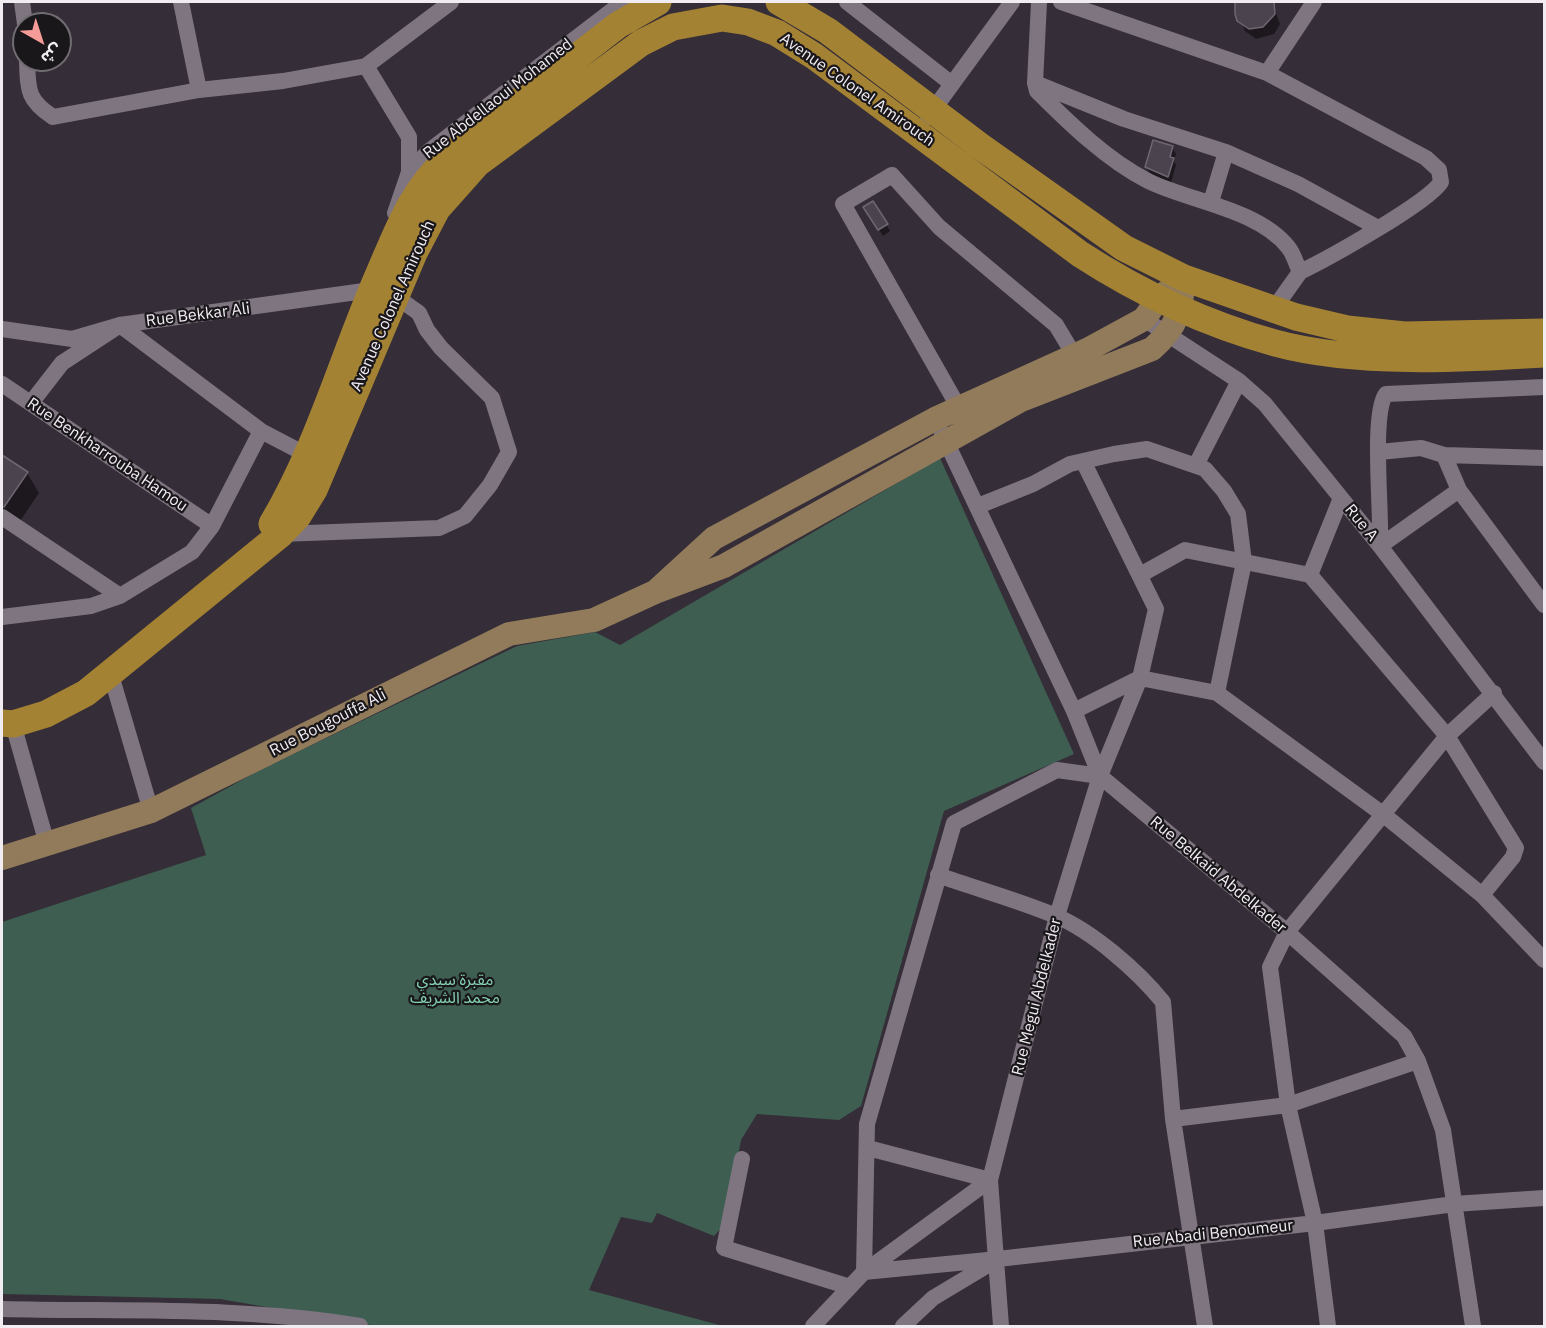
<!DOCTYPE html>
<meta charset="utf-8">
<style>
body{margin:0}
#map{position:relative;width:1546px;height:1328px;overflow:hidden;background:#352d37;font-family:"IBM Plex Sans","Noto Sans Arabic",sans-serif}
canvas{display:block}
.frame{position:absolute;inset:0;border:3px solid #f1ecf2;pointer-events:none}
.north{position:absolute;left:12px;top:12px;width:60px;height:60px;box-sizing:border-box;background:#1a171b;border:2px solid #706c71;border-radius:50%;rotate:141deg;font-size:16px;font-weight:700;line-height:24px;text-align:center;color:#f1ecf2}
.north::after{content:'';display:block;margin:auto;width:21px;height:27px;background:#f59b98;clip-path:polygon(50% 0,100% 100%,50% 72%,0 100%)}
</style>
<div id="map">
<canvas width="1546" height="1328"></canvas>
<div class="frame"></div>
<div class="north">ش</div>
</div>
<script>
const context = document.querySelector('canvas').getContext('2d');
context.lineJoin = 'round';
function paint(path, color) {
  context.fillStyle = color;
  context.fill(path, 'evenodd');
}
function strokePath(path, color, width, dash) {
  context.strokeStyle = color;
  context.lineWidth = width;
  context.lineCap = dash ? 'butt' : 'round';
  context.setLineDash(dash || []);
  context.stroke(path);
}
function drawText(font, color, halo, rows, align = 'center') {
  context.font = font + ' "IBM Plex Sans","Noto Sans Arabic",sans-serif';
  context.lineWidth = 4.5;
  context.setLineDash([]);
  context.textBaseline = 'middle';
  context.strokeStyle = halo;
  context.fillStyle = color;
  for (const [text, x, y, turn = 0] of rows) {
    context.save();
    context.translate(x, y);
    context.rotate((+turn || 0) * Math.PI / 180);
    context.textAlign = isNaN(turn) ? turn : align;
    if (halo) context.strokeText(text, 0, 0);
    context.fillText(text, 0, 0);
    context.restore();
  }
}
paint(new Path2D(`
 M940,458L1074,754L944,811L861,1106L839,1120L757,1114L741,1140L725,1224L714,1236L657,1213L652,1223L621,1217L589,1290L723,1326H376L220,1299L2,1294V922L206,855L191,808L260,770L517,646L595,632L620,645Z`), '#3d5e50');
paint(new Path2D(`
 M1238,2H1272L1280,24L1274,34L1256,39L1245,31L1236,7Z
 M1172,147L1176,154L1174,161L1176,165L1171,183L1150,173L1146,167Z
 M873,203L890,231L883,236L865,207Z
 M2,457L27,473L39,493L16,527L2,518Z`), '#0007');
const building = new Path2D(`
 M1235,2H1274L1275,14L1263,27L1249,29L1237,21L1235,14Z
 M1153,140L1173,146L1170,157L1174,158L1168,177L1145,167Z
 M873,201L888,224L878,230L863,207Z
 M2,455L28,472L4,507H2Z`);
paint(building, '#4b444f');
strokePath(building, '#6e6773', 1.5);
strokePath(new Path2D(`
 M22,2L25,24
 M181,2L199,90
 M847,2L952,84
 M1039,2L1035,83L1037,91C1070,124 1107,160 1148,181C1188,201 1258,209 1288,247C1294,254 1296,264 1300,272L1273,310
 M1061,2L1267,73L1426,158L1439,170L1441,182C1428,203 1327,259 1300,272
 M27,60C28,90 27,100 53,117L199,90L283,81L366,66L451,2
 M366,66L409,137V172
 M1267,73L1314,2
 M1035,83L1124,119L1226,152L1298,184L1378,228
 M928,117L1012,2
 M1211,202L1226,152
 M395,213L409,172L429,151L623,2
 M1144,319L1239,381L1265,404L1380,546L1544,762
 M2,329L72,339L120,325L371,290L395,296L419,313L427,330L441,348L492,398L509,452L490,485L465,516L439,528L281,534
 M2,384L212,526
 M31,403L62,363L120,325L261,431L307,455
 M959,408L843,204L892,175L939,227L1056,325L1074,355
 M942,433L1074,711L1100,776L1287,932L1404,1036L1418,1061L1443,1130L1473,1326
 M1379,452L1421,448L1444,455L1544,458
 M1444,455L1459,490L1544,605
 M1196,465L1239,381
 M978,506L1033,484L1070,464L1114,454L1147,449L1205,469L1224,491L1238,514L1244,562L1217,693
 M2,517L120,596
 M1380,546C1382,515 1371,413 1386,394L1544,387
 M1380,546L1459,490
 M1140,575L1185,550L1310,575L1447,736L1516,848L1513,857L1482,895
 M1310,575L1341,498
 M2,617L91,606L120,596L192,552L212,526L261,431
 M111,675L151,811
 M1074,711L1140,678L1217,693L1384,815L1482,895L1544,960
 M13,724L47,844
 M938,875C977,889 1018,900 1056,916C1092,931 1138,971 1163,1002L1173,1119L1205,1326
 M1173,1119L1288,1105L1418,1061
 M868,1148L990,1180
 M742,1159L724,1248L850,1287
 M998,1259L864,1272L867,1124L954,823L1057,770L1100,776
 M2,1309C121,1312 242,1306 360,1326
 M813,1326L864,1272L990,1180
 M903,1326L933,1298L998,1259L1315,1223L1454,1204L1544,1198
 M1001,1326L990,1180L1057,916L1100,776L1140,678L1156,609L1083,461
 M1328,1326L1315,1223L1288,1105L1270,967L1287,932L1447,736L1494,693`), '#7f7581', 16);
strokePath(new Path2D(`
 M2,858L151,811L509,634L594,620L655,592L724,566L1021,400L1152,349C1178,326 1181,311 1184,278L1159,298L1144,319L1087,350L935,419L714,538L655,592`), '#917b5b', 24);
strokePath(new Path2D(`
 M779,2L828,31L980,146L1124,248L1184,278L1296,317L1347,329L1405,335L1544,332
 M272,524C319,445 343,355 380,271C401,222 411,193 450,155L618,25L658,2
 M2,723L13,724L46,714L86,693L281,534L298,516L314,490L414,253L437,209L477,164L641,43L673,27L722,18L748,22L777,33L814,56L1080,254C1140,293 1206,324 1275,343C1356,365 1462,359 1544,354`), '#a48234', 27);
drawText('16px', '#f1ecf2', '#1a171b', [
 ["Avenue Colonel Amirouch",857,90,35],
 ["Rue Abdellaoui Mohamed",498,99,-38],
 ["Avenue Colonel Amirouch",393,306,-66],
 ["Rue Bekkar Ali",198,315,-7],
 ["Rue Benkharrouba Hamou",107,455,34],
 ["Rue A",1361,523,51],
 ["Rue Bougouffa Ali",328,723,-27],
 ["Rue Belkaid Abdelkader",1218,875,40],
 ["Rue Megui Abdelkader",1037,997,-76],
 ["Rue Abadi Benoumeur",1213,1234,-6]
]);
drawText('16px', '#83d3b1', '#1a171b', [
 ["مقبرة سيدي",455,980],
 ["محمد الشريف",455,998]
]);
</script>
